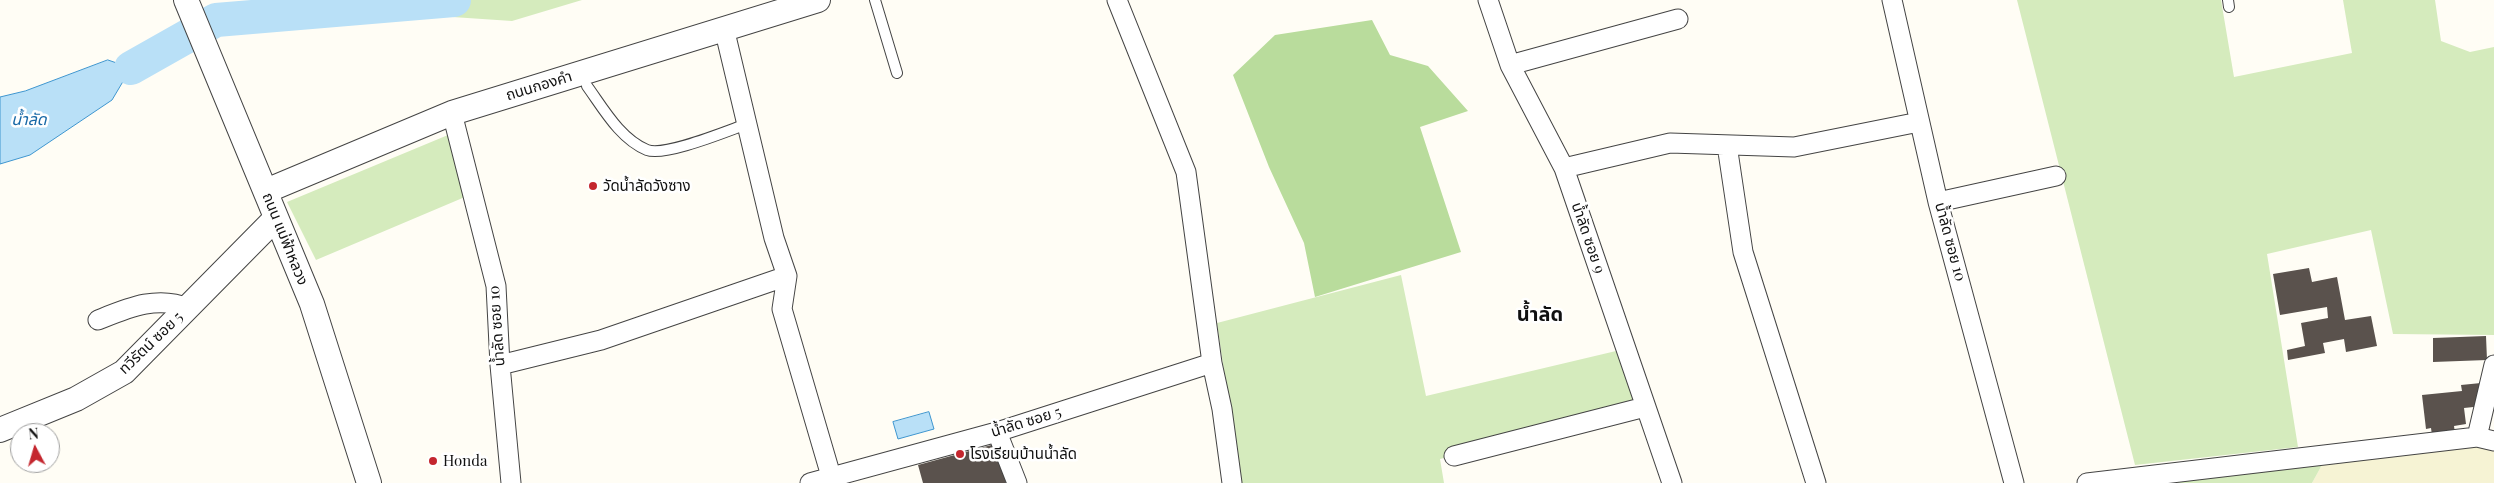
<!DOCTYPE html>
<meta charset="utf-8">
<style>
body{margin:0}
#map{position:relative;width:2494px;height:483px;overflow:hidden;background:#fffdf5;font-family:"Playfair Display",serif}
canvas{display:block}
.north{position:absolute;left:10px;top:423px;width:50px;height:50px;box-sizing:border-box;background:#fff;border:1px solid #a0a0a0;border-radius:50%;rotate:354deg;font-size:14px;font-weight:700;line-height:20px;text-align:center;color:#111}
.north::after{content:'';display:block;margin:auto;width:18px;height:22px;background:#c4262e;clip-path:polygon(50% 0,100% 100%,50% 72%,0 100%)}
</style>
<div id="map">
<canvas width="2494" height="483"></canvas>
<div class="north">N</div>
</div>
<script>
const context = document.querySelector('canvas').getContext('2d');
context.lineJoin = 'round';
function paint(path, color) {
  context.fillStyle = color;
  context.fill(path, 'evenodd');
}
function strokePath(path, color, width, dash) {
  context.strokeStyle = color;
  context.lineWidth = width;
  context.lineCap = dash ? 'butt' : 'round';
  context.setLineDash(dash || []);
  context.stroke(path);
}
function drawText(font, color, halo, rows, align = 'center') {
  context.font = font + ' "Playfair Display","Noto Sans Thai",serif';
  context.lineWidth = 5;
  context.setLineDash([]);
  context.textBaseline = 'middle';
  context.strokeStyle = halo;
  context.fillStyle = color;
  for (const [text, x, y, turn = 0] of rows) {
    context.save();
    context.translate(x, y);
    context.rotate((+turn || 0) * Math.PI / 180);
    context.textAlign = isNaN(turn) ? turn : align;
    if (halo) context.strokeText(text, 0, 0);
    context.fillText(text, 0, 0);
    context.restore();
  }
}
paint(new Path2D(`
 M2494,441V483H2312L2328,454Z`), '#f6f3d4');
paint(new Path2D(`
 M273,0H582L512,21L393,13L274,26Z
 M2017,0H2221L2234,77L2352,53L2343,0H2435L2441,41L2470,52L2494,47V335L2393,334L2371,230L2267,254L2298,447L2135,465Z
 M448,135L472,194L316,260L287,202Z
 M1401,275L1426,396L1616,351L1638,409L1440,459L1444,483H1240L1217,323Z
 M2328,454L2312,483H2158Z`), '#d5ebbd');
paint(new Path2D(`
 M1372,20L1390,55L1428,66L1468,111L1420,127L1461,252L1315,297L1304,243L1269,167L1233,75L1275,35Z`), '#b9dc9c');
const water = new Path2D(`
 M108,60L131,68L112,100L30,155L0,164V97L25,91Z
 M929,412L934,429L898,439L893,422Z`);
paint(water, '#b9e0f7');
strokePath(water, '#3f96cf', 1);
strokePath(new Path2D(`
 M131,68L216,20L454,0`), '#b9e0f7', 34);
paint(new Path2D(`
 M2309,268L2312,282L2337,277L2345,320L2371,316L2377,346L2346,352L2344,339L2323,343L2325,353L2288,360L2287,350L2305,346L2301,323L2328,318L2327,307L2280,315L2273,274Z
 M2486,336L2487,360L2433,362V338Z
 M2481,383L2483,406L2464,408L2466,424L2454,426L2455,433L2432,435L2431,428L2426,429L2422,395L2462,391L2461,385Z
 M995,444L1006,483H923L918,465Z`), '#5a524d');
const service = new Path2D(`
 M875,0L897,73
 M2228,0L2229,7
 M587,86C603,108 620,139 647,150C665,157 727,131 747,124`);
const minor = new Path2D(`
 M1117,0L1186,172L1212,363L1222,409L1232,483
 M1488,0L1510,65L1564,168L1672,483
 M1892,0L1938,202L2014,483
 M724,28L774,238L787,276L782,309L831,476
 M1510,65L1678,19
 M452,113L496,286L500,365L511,483
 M1727,145L1743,252L1816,483
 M1564,168L1670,143L1794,147L1919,122
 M1938,202L2056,176
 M98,320C128,308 157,295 188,308
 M500,365L601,340L787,276
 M997,432L1017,483
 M2477,437L2494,365
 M1454,456L1645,407
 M810,483L997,432L1212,363
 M2087,483L2477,437L2494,441`);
const tertiary = new Path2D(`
 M186,0L312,304L369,483
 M266,191L452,113L818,0
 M0,430L76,399L124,372L276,218`);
strokePath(service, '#444', 12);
strokePath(minor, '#444', 21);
strokePath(tertiary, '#444', 26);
strokePath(service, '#fff', 10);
strokePath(minor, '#fff', 19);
strokePath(tertiary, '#fff', 24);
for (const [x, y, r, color] of [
 [593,186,5,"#c4262e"],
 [960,454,5,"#c4262e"],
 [433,461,5,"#c4262e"]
]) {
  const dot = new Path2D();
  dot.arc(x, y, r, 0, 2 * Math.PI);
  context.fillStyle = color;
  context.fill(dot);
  strokePath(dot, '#fff', 2);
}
drawText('15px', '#111', '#fff', [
 ["ถนนกองคำ",539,86,-17],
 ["น้ำลัด ซอย 9",1588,238,71],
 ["ถนน แม่ฟ้าหลวง",285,239,68],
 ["น้ำลัด ซอย 10",1950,242,75],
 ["น้ำลัด ซอย 10",497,326,-94],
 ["ทวีรัตน์ ซอย 5",151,343,-44],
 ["น้ำลัด ซอย 5",1026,422,-17]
]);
drawText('15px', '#111', '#fff', [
 ["วัดน้ำลัดวังซาง",603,186],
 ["โรงเรียนบ้านน้ำลัด",970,454],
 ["Honda",443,461]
], 'left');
drawText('italic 16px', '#1768a6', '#fff', [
 ["น้ำลัด",29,120]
]);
drawText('bold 20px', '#111', '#fff', [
 ["น้ำลัด",1540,315]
]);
</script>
